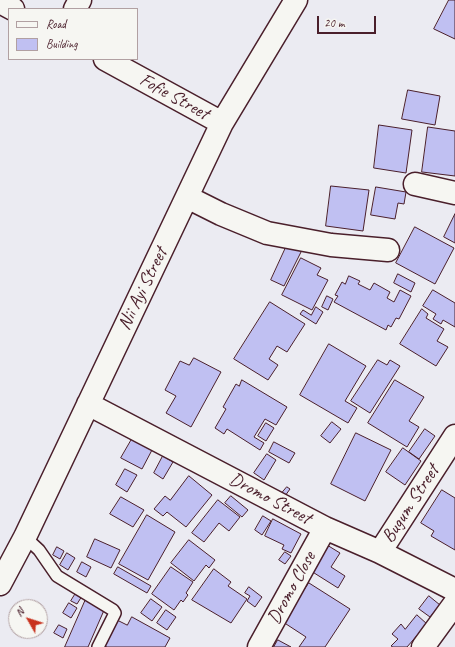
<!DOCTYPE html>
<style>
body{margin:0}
#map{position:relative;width:455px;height:647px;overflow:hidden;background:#ebebf2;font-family:Caveat,sans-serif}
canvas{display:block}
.legend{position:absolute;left:8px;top:8px;width:130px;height:52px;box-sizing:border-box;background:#f6f6f2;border:1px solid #b1a0a2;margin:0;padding:5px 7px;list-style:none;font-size:12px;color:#4a1f2b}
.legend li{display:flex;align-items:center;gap:8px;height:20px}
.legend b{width:20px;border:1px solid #b1a0a2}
.north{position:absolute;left:8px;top:599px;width:40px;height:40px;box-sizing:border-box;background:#f6f6f2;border:1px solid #b1a0a2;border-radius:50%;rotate:309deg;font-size:11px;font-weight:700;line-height:16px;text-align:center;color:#4a1f2b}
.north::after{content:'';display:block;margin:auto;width:14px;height:18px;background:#c8321e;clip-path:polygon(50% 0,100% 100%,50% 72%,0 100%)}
.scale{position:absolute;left:317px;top:16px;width:59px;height:18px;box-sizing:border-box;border:2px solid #4a1f2b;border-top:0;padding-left:5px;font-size:12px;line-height:14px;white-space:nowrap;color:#4a1f2b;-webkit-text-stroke:3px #f6f6f2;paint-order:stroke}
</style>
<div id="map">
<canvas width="455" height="647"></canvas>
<ul class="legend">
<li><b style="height:5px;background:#f6f6f2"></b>Road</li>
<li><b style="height:11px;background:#c0c0f2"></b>Building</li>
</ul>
<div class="north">N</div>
<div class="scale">20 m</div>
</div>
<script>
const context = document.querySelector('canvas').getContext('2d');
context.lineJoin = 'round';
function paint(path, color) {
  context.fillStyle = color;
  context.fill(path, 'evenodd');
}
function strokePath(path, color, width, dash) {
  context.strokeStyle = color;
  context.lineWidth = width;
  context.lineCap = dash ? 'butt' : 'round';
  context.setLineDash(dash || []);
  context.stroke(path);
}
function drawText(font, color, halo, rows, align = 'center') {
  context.font = font + ' Caveat,sans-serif';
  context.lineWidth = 3.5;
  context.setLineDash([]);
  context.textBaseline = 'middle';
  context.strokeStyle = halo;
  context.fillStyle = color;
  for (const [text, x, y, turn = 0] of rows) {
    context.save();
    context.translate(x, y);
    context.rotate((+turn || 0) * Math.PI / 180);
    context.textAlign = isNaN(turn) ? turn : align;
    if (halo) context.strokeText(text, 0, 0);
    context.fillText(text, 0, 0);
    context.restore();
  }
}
const building = new Path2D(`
 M449,0H455V39L434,29Z
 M408,90L440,96L435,125L402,119Z
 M379,125L412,130L406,173L374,168Z
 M428,127L455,131V176L422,172Z
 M331,186L369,190L363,231L326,226Z
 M376,187L406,192L404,204L398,203L395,219L371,215Z
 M455,214V243L444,237Z
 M415,227L454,248L435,284L396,263Z
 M288,243L302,250L284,286L271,280Z
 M301,258L321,268L317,275L328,280L312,310L282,295Z
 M398,274L415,283L411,292L394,283Z
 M349,276L360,281L358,284L370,290L374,283L390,292L387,298L394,302L400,290L411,296L399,319L396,318L391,327L388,325L386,330L334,302L338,296L335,295L342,282L345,284Z
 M433,290L455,303V327L443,320L441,324L433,319L436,314L423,306Z
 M327,296L333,299L328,310L322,307Z
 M270,302L305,324L287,352L277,346L269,359L278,365L268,380L234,359Z
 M316,307L323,312L316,324L300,314L303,310L311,315Z
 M422,309L428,314L426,318L444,329L437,341L448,347L436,366L400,344Z
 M329,344L366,366L345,401L357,408L348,423L300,395Z
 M194,358L221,372L191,427L166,413L176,396L165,390L180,361L189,365Z
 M378,360L387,365L390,360L400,366L370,413L351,401Z
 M242,380L287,407L276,425L265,419L254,437L264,443L260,450L227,429L224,434L215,428L226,409L223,407L236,384L239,386Z
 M395,380L424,397L409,421L419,427L407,447L368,423Z
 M332,422L341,429L330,443L321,436Z
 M266,423L274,428L266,441L258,436Z
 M425,429L435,436L419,459L409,452Z
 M356,433L391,450L365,501L331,484Z
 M132,439L152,450L142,469L121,458Z
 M274,442L295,453L289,463L269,452Z
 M403,448L421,461L405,485L386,472Z
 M267,454L276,460L264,480L254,473Z
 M163,456L173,462L163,479L154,473Z
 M125,469L137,475L127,492L116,485Z
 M189,476L212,495L186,527L167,512L163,516L154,509L165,496L170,500Z
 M287,487L290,489L285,496L282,493Z
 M442,490L455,498V550L431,536L434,531L421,523Z
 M231,496L248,510L242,517L225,503Z
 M121,497L144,510L133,527L110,514Z
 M218,500L240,517L229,531L219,523L204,542L192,533Z
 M147,515L175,532L148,580L119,564Z
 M263,516L271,521L262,535L255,530Z
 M273,519L301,534L291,553L282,549L284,545L265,536Z
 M95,539L120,550L111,568L87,557Z
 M189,540L215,560L209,568L206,565L194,581L171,563Z
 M327,545L340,553L331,567L345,576L338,588L311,571Z
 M57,547L64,551L60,559L53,555Z
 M285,552L291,556L285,564L279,560Z
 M67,553L75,558L68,570L60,565Z
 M82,562L91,567L86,577L77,572Z
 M118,567L151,586L147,593L114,574Z
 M171,567L193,582L186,593L188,595L183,602L181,600L174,610L152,594Z
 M214,569L231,582L228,586L247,599L231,623L192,600Z
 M309,583L350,609L325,647H299L306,637L283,622Z
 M249,587L262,597L255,607L247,601L250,596L245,593Z
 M76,593L82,596L77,604L71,601Z
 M429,596L440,605L430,617L419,609Z
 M86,599L105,608L88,647H65Z
 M151,599L162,607L152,621L141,613Z
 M69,603L77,608L71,618L63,613Z
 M166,610L176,617L167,630L157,623Z
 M417,615L427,624L407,647H393L391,646L398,639L392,634L401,624L405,629Z
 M132,617L170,638L165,647H107L103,645L117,620L127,625Z
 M59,625L67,629L63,638L54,633Z
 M278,640L291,647H274Z`);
paint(building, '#c0c0f2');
strokePath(building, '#4a1f2b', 1);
const lane = new Path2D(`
 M25,537L39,550L57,576L113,610L115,613L98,647`);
const street = new Path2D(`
 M0,2L13,9
 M75,9L80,0
 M105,59L222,123
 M415,184L455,193
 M187,197L221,214L267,233L331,245L388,250
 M88,404L325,528L380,552L455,590
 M380,552L455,436
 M0,584L25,537L222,123L296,0
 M259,647L325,528
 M423,647L455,603`);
strokePath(lane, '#4a1f2b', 14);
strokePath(street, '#4a1f2b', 25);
strokePath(lane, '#f6f6f2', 11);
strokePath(street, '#f6f6f2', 22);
drawText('19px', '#4a1f2b', '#f6f6f2', [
 ["Fofie Street",174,97,29],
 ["Nii Ayi Street",143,289,-64],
 ["Dromo Street",270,499,28],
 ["Bugum Street",411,504,-57],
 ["Dromo Close",292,588,-61]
]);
</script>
